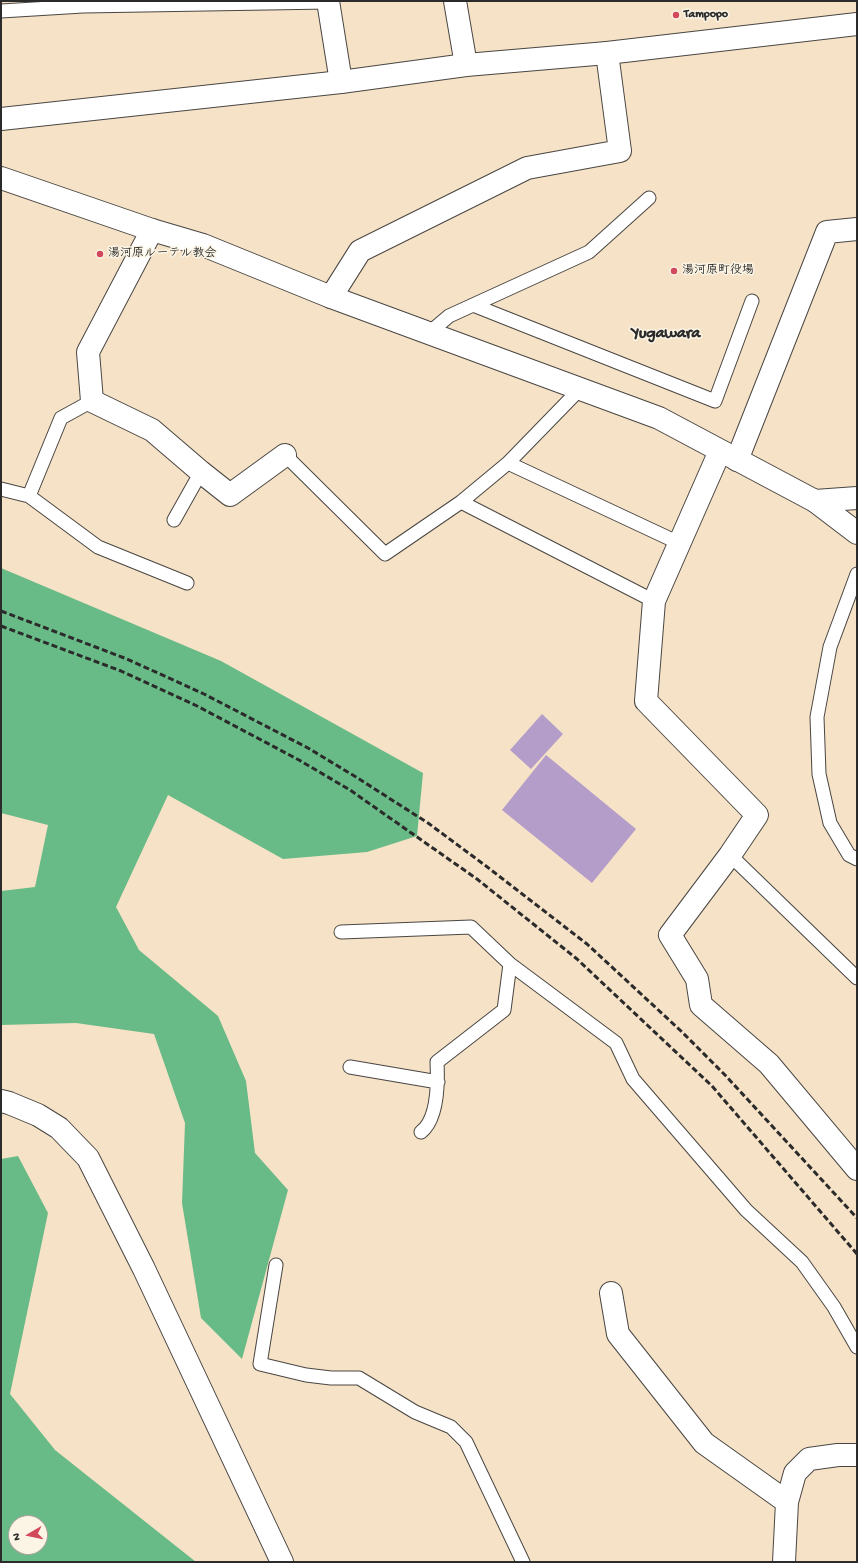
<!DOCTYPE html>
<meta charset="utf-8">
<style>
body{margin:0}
#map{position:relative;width:858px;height:1563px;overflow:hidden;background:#f6e2c7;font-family:"Gochi Hand",sans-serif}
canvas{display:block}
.frame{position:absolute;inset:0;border:2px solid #2b2b2b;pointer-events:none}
.north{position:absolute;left:8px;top:1515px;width:40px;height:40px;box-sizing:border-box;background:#fcf5e5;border:1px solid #a8a49b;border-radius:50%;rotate:261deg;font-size:11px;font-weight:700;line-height:16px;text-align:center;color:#2b2b2b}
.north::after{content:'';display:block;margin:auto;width:14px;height:18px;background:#d1495b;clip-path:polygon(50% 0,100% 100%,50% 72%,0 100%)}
</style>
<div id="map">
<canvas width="858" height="1563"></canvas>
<div class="frame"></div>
<div class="north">N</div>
</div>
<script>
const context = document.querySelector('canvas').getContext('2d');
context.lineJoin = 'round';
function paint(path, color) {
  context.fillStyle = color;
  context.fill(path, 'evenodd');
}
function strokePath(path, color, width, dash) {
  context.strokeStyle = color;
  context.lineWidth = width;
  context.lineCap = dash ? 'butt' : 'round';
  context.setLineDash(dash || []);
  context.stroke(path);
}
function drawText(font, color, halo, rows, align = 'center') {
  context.font = font + ' "Gochi Hand","Klee One",sans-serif';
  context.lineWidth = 3;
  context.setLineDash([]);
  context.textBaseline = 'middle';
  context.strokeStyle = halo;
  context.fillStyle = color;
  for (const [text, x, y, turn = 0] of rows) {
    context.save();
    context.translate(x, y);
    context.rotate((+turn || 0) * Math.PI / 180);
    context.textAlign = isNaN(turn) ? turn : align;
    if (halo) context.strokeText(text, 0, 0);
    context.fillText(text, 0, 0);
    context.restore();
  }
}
paint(new Path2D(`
 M1,568L221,661L423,773L417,836L367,852L283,859L168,795L116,907L139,950L218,1016L246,1081L255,1153L288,1190L242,1359L201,1318L182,1203L185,1123L154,1034L76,1023L1,1025V891L35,887L48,825L1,813Z
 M18,1156L48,1213L10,1394L55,1450L196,1562H1V1159ZM16,1523H40V1547H16Z`), '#68ba86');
paint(new Path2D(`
 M542,714L563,734L531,769L510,750Z
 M546,755L636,829L592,883L502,810Z`), '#b49dc9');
const lane = new Path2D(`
 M1,11L83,6L329,2
 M473,305L715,401L752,301
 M429,333L449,316L589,252L649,198
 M92,401L61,418L29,496L98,547L187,583
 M285,455L385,554L461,502L508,463L580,389
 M508,463L679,543
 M1,489L29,496
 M461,502L654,601
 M174,520L201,472
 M857,574L830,647L817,717L819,774L830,823L849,855L857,859
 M730,855L857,978
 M341,932L471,927L510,964L616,1043L633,1079L746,1210L802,1262L834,1307L857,1347
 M350,1067L438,1082
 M421,1132C438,1119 438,1082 437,1062L504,1010L510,964
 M276,1265L260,1364L306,1375L331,1378H359L415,1412L451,1427L466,1442L523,1562`);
const street = new Path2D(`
 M328,1L341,82
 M455,1L466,65
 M152,230L88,352L92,401L152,430L201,472L230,495L285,455
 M331,297L360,251L527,168L620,151L607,53
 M720,451L654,601L646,701L757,815L730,855L670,935L697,979L701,1005L769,1064L857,1169
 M737,460L827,232L857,229
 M815,501L857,533
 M1,1101L9,1103L38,1115L59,1128L88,1158L144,1269L282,1562
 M611,1293L618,1334L704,1443L787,1502
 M784,1562L787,1502L795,1473L809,1459L838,1455H857`);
const secondary = new Path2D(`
 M1,119L341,82L466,65L607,53L857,24
 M1,178L152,230L203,245L331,297L659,418L815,501L857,498`);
strokePath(lane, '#494642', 15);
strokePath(street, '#494642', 24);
strokePath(secondary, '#494642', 24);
strokePath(lane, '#fff', 13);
strokePath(street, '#fff', 22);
strokePath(secondary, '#fff', 22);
strokePath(new Path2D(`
 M1,611L127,659L204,694L308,748L356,777L428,823L486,866L587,944L681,1031L725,1075L857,1218
 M1,626L121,671L197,706L299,760L350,790L477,879L577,959L712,1086L857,1254`), '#2b2b2b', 3, [6, 3]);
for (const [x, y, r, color] of [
 [676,15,4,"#d1495b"],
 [100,254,4,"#d1495b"],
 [674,271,4,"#d1495b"]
]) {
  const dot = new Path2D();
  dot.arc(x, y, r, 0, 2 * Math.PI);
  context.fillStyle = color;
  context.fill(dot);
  strokePath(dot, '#fcf5e5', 1.5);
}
drawText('bold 12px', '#2b2b2b', '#fcf5e5', [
 ["Tampopo",684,15],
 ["湯河原ルーテル教会",108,254],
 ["湯河原町役場",682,271]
], 'left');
drawText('bold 16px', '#2b2b2b', '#fcf5e5', [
 ["Yugawara",666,335]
]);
</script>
